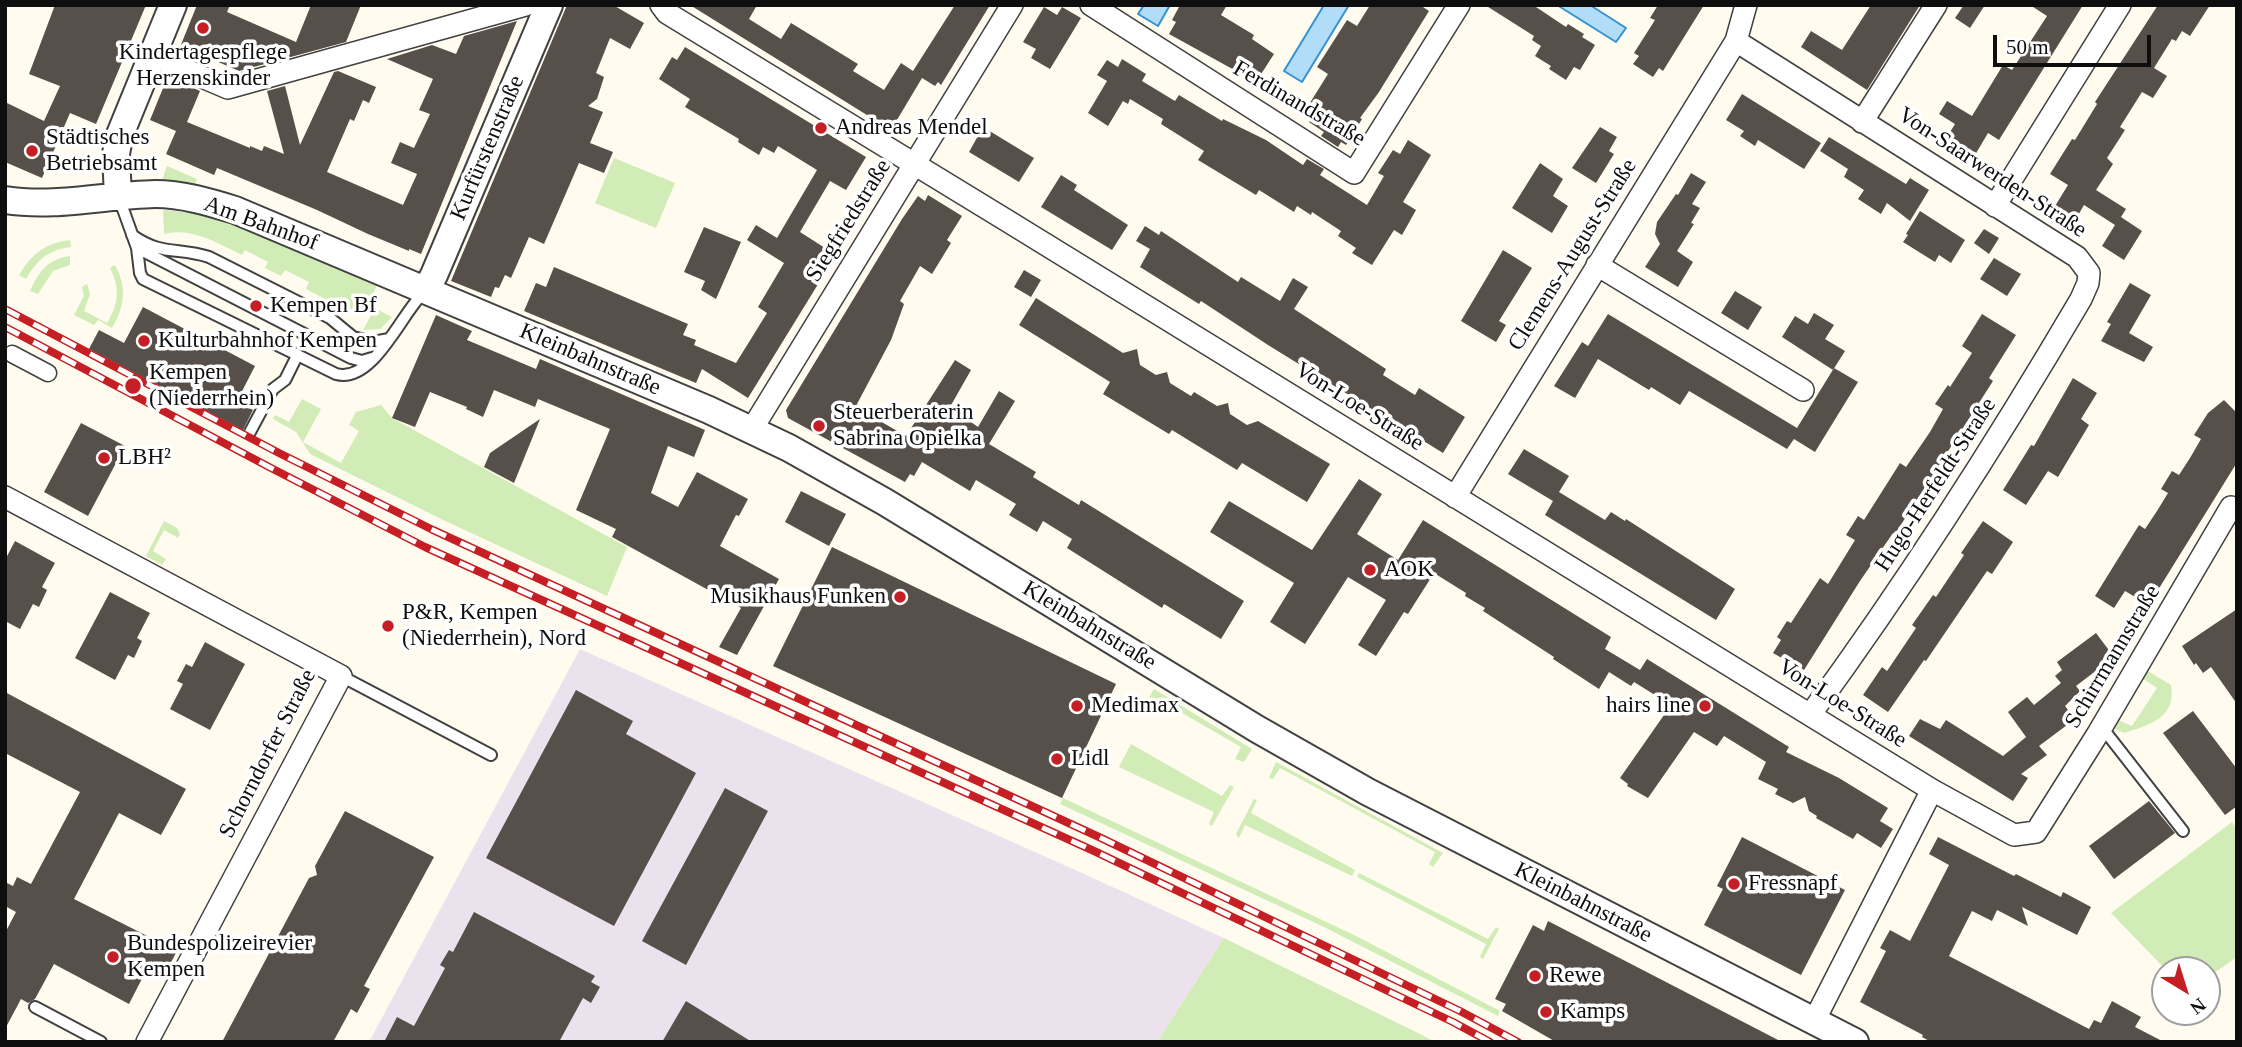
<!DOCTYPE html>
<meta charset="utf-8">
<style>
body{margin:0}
#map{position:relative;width:2242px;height:1047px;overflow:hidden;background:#fffcef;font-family:"Times New Roman",serif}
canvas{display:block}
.frame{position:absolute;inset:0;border:7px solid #0e0e0e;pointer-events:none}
.north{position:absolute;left:2151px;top:956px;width:70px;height:70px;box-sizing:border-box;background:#fff;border:2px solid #9f9f9f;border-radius:50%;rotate:142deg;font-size:19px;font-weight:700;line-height:28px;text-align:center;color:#0e0e0e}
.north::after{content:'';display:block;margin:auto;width:24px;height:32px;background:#c51f25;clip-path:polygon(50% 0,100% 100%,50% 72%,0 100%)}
.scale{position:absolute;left:1993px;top:35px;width:158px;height:32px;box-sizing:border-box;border:4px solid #0e0e0e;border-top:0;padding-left:9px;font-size:21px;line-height:24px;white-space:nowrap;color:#0e0e0e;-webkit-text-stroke:5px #fff;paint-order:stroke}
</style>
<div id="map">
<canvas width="2242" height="1047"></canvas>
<div class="frame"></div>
<div class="north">N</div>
<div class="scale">50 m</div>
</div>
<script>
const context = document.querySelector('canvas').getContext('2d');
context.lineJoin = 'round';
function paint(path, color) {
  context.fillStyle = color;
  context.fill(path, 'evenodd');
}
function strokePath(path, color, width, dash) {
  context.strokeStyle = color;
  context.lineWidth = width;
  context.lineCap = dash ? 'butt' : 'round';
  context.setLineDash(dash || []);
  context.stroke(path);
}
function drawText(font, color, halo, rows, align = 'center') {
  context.font = font + ' "Times New Roman",serif';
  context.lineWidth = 7;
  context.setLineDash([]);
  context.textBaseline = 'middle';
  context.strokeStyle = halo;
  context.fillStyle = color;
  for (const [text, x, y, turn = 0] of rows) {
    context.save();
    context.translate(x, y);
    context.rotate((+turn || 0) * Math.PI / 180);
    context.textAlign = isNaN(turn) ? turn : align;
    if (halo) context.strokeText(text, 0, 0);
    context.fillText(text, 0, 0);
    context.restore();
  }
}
paint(new Path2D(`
 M580,649L1082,873L1224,938L1157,1042H369Z`), '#ece2ed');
paint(new Path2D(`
 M614,158L675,183L656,228L595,203Z
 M167,166L197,179L195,185L162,180Z
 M163,210C234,214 312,254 379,281L366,309L352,313L306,289L309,282L285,270L281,276L265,268L268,262L245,250L242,255C217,243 192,227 164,234Z
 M70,240L71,247C48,250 37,260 26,279L19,275C32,254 45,243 70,240Z
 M70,256V265L53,271L38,294L30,291C39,271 48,259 70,256Z
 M115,265C127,287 125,306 112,328L98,320L94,325L74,315L84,296L82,287L87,284L90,294L84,311L107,323C119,304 120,288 110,268Z
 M375,308L392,317L380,329L363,330Z
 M302,399L321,409L303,442L341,463L359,431L349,425L356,412L381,405L392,418L627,547L607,596L441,519L310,454L296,432L273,419L275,415L289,422Z
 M164,521L177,528L180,534L178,538L164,530L153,551L166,559L162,565L146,556Z
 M2148,671L2171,685C2177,718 2149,725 2124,733L2113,728L2118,720L2132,726L2157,688L2143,679Z
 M1154,689L1252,749L1244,762L1235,759L1241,747L1158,699L1149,710L1146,709L1145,705Z
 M1131,744L1222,796L1230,785L1234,787L1212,826L1209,824L1214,812L1119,767Z
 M1276,762L1443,853L1433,867L1429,864L1435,852L1280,768L1273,779L1269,778Z
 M1063,798L1354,935L1500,1011L1498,1016L1324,927L1060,804Z
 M1254,799L1257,800L1251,813L1355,870L1352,876L1245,825L1239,838L1236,834Z
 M2232,822L2237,829V957L2207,978V970H2166L2111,913Z
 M1359,873L1488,939L1496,927L1499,929L1483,959L1480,957L1486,944L1357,877Z
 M1224,938L1420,1034L1435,1042H1157Z`), '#d1ecb6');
const water = new Path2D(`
 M1144,5H1170L1158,26L1138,14Z
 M1324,5H1349L1302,82L1284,71Z
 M1557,5H1590L1626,28L1616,42Z`);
paint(water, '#b1ddf9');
strokePath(water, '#3492d4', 2);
paint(new Path2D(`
 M55,5H146L96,124L70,113L42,178L5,162V102L44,121L60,86L29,74Z
 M197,5H230L227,12L296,42L311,5H361L346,42L239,71L209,58L206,64L178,52Z
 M567,5H613L644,23L630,49L610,38L596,73L604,77L597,99L588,106L603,112L590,143L613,152L604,173L579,163L544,244L529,237L511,278L505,275L499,288L495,287L491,297L451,281Z
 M690,5H757L749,19L781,39L791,23L858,64L853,71L884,90L901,63L913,71L955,5H990L941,85L938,82L935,86L922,78L891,130Z
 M1180,5H1227L1221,15L1254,35L1252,39L1274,54L1256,82L1169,34L1176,22L1172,20Z
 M1370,5H1420L1429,11L1379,92L1360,118L1362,119L1346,145L1341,142L1338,147L1321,136L1324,132L1309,122L1310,119L1303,114L1328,74L1317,67L1347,20L1357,26Z
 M1485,5H1533L1566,27L1568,24L1584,34L1582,37L1595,45L1580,70L1574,67L1566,80L1549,69L1551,66L1535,56L1541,46L1532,40L1534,36Z
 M1658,5H1704L1663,71L1659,68L1653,77L1633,64L1639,56L1634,53L1655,20L1650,18Z
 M1871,5H1920L1867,90L1801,47L1811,31L1842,50Z
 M1964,5H1985L1970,28L1955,18Z
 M2030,5H2083L1999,140L1988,133L1975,155L1947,137L1955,124L1939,114L1947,101L1972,116L2003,65L2012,70L2047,16Z
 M2158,5H2210L2190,36L2182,31L2176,41L2172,39L2154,68L2167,76L2153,98L2142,92L2120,127L2125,130L2107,158L2113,164L2096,190L2126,209L2121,217L2142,231L2124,260L2102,246L2115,225L2084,205L2073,224L2052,211L2068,185L2050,174L2072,139L2075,140L2097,104L2095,102Z
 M1044,7L1057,15L1062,7L1081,18L1050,69L1031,58L1036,49L1023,42Z
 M517,21L421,254L409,249V251L368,234L317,210L217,168L214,175L166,154L176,131L150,120L168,76L200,91L187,122L250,148V146L262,151L264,146L284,154L267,91L285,86L300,145L334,72L338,71L376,87L369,103L363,100L354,121L350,119L327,172L403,205L417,174L391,163L400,142L414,148L430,114L419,110L433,79L387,59L432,45L456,54L464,36Z
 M685,47L866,157L846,190L830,181L800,232L836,255L748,398L702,369L696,383L524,311L536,283L546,287L554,267L688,324L683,335L696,340L694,345L736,363L767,313L758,307L784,263L747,240L756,225L777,238L817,170L778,146L774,153L763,147L759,155L738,142L739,139L685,107L690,99L659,79L672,57L677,60Z
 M1122,59L1146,74L1142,81L1175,101L1179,95L1222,121L1223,119L1266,140L1303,165L1307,159L1324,169L1320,175L1367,205L1384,176L1378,173L1393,150L1400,154L1408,140L1431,155L1403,202L1416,210L1402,235L1394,230L1372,265L1352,253L1356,248L1338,236L1341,231L1312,212L1311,215L1297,206L1294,212L1259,190L1256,195L1198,160L1204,151L1161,124L1163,119L1130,99L1128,104L1123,101L1108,126L1088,113L1107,81L1097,75L1107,60L1118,67Z
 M1742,94L1821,143L1804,169L1758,140L1755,146L1740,136L1744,131L1726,120Z
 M983,127L1034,158L1019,182L969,152Z
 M1600,127L1617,137L1609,151L1614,154L1596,183L1572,168Z
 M1829,137L1906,184L1910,178L1929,190L1910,221L1887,203L1881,214L1858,199L1864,190L1844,177L1848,169L1820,151Z
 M1540,163L1563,179L1553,196L1568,206L1552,233L1512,208Z
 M1691,173L1706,182L1692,204L1700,208L1691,223L1694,224L1677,251L1693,262L1678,287L1645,267L1660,244L1655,234L1657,222L1676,194L1678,195Z
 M1061,175L1077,185L1074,190L1128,225L1112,250L1041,207Z
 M928,195L962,216L947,240L951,243L932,274L920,266L900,301L904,304L891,340L857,404L867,410L866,413L906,436L955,360L971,370L950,407L978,427L999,391L1015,401L989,444L1036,472L1033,477L1079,505L1081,500L1244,601L1221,639L1164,604L1162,608L1067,548L1072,539L1043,521L1037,532L1009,515L1016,504L976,480L970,491L922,462L914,476L910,474L905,482L788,418L786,410L902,219L918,196L925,201Z
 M1920,211L1965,240L1951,263L1939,255L1935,262L1903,242L1908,235L1906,234Z
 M1145,226L1159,235L1161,231L1238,282L1241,277L1280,301L1293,278L1308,287L1294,309L1386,369L1383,375L1415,395L1419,388L1465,417L1443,453L1268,345L1201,301L1199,304L1140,267L1150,249L1136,241Z
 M704,227L741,242L716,299L701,290L705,281L684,272Z
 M1984,229L1999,238L1989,254L1974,243Z
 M1503,250L1532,268L1499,321L1506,325L1496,342L1461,321Z
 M1994,258L2021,274L2007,296L1980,279Z
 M1024,270L1041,280L1031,297L1014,287Z
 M2130,283L2151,295L2129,333L2153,347L2144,362L2101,341L2111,324L2107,322Z
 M1735,291L1762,307L1748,330L1721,313Z
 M1036,298L1123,353L1137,349L1140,365L1156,375L1167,372L1170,383L1191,396L1194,392L1217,406L1228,403L1230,414L1247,425L1258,421L1330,464L1307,502L1242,463L1237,470L1172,430L1169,434L1103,394L1110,382L1019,325Z
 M143,307L255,366L237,401L253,410L243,430L89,349L99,330L124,343Z
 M1814,313L1834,325L1825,339L1845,351L1833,370L1782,337L1795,316L1808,324Z
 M1608,314L1797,428L1834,368L1858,382L1815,452L1794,439L1787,449L1689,391L1680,405L1651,387L1649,390L1598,359L1575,398L1554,386L1582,342L1588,346Z
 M1982,314L2016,335L1989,378L1993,381L1895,534L1893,533L1860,581L1804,670L1788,659L1787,661L1773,653L1781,640L1777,637L1787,621L1791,623L1820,578L1828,584L1855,540L1846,535L1858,516L1864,520L1900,463L1906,467L1930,432L1943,409L1935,404L1948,385L1950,387L1972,353L1962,346Z
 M436,315L472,331L467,340L536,369L540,359L705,430L694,457L668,446L651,493L678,507L697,472L748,499L739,516L736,515L720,546L779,579L737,655L719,647L741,608L612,537L616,529L576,510L610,429L538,399L535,407L494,390L483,417L466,409L467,407L430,392L415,427L392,418Z
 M2073,378L2097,393L2081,419L2089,425L2058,477L2048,471L2026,505L2003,490L2031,445L2034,446Z
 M2224,400L2237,413L2236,464L2150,603L2147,604L2125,591L2114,608L2095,596L2139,525L2145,529L2157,511L2168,493L2161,489L2172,471L2179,475L2190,458L2201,439L2194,435L2208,413Z
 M540,419L514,483L484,467L490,453Z
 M81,423L125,446L88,516L44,492Z
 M1524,449L1569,476L1559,492L1605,520L1611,512L1625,521L1626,519L1735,589L1716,620L1545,515L1553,501L1508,474Z
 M1359,479L1382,494L1357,534L1398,560L1423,520L1611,637L1605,649L1640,670L1647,659L1789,747L1786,752L1839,778L1888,808L1880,821L1893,829L1881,848L1857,833L1853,839L1816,818L1817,816L1809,811L1805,797L1793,803L1775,794L1778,789L1758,779L1766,762L1724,736L1717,746L1694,732L1648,798L1627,786L1628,784L1620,778L1671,705L1634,682L1631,686L1609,672L1599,689L1553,659L1554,657L1483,611L1485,608L1465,596L1466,593L1434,573L1408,614L1404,612L1376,656L1358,645L1386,600L1348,577L1305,644L1270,622L1294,583L1210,532L1229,501L1312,550Z
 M801,491L846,514L829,546L785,522Z
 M1983,521L2013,542L1992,574L1987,571L1926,661L1924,660L1888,712L1863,695L1882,667L1887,671L1916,628L1912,625L1933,595L1936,597L1964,555L1961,553Z
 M15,541L55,563L42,587L47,590L39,607L33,604L20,629L5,621V560Z
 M832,547L1116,684L1062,798L773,666Z
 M110,592L150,613L137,638L142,641L134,658L128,655L115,680L75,658Z
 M2237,609V704L2211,667L2203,673L2196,663L2194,665L2182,646Z
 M2096,633L2114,657L2076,686L2080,691L2065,706L2075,719L2039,746L2047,755L2021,774L2028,778L2013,801L1909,736L1920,719L1940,729L1946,720L2003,756L2026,737L2008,712L2027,697L2034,705L2061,683L2055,676L2062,670L2057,662Z
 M205,642L245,664L210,730L170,709L183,684L177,681L186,664L192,667Z
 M576,690L633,721L626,734L696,773L614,926L486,858Z
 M5,692L186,789L161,835L119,813L74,899L177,951L167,970L151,961L129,1004L54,964L35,999L28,1003L21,999L5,1029V933L16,912L5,906V882L13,886L17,877L31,884L80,792L5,753Z
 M2193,711L2237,769V806L2225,815L2163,733Z
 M725,788L768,811L686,965L642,941Z
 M2149,801L2175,833L2114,879L2089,846Z
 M345,811L434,857L364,986L370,989L357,1013L351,1009L333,1042H222L309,878L317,875L315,866Z
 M1742,837L1845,890L1801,975L1704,925L1723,889L1717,886Z
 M1938,837L2014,876L2016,874L2061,897L2063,892L2091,907L2077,935L2022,907L2028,926L1997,910L1992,921L1972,911L1949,956L2089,1029L2094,1020L2101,1023L2112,1001L2141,1017L2135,1027L2164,1042H1931L1922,1037L1923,1035L1860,1002L1886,951L1880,948L1890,930L1910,941L1949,865L1929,854Z
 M474,912L595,976L591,982L600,987L591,1003L583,998L559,1042H384L397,1017L414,1026L445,968L440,965L449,950L453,952Z
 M1548,921L1782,1042H1556L1502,1011L1506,1004L1495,999L1533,925L1544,931Z
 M686,1001L752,1042H662Z`), '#574f4a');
const service = new Path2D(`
 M119,198L137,248L140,273L143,279L336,374C373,384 401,314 424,292
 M132,235C161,256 178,247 209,257L330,318L353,337L373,342L389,339
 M139,249L351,358L362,361L372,358
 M250,432L273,389L285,380L297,356
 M341,676L491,755
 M2108,735L2183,831
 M35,1007L101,1042`);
const pedestrian = new Path2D(`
 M12,354L48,373`);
const minor = new Path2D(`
 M661,5L667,13C1090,270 1511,531 1932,790L2014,835L2036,832L2097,735L2231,507
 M1091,5L1354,173L1459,5
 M1746,5L1736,41L2077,257L2089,273L2088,283L2081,299C1997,442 1908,581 1810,715
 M153,56L228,88L526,5
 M1862,122L1936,5
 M1995,206L2120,5
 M1597,265L1803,390
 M752,429L1012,5
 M5,497L341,676L147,1042
 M1455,497L1736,41
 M1814,1021L1932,790`);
const tertiary = new Path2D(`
 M118,197L116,154L119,137L173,5
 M5,200C56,208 105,195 155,194C182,194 209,202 235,210L709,410L789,448L885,502L1257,729L1368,792L1855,1042
 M426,290L434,275L549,5`);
strokePath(service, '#414141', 14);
strokePath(pedestrian, '#414141', 19);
strokePath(minor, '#414141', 24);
strokePath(tertiary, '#414141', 30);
strokePath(service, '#fff', 10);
strokePath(pedestrian, '#fff', 16);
strokePath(minor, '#fff', 21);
strokePath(tertiary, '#fff', 26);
const rail = new Path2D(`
 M5,309L279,453L433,530L1099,837L1460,1011L1518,1042
 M5,327L271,468L425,547L1094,851L1453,1022L1490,1042`);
strokePath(rail, '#c51f25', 8);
strokePath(rail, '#fff', 5, [16]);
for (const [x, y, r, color] of [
 [203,28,7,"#c51f25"],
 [821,128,7,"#c51f25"],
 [32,151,7,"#c51f25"],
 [256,306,7,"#c51f25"],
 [144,341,7,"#c51f25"],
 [133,386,9,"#c51f25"],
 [819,426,7,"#c51f25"],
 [104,458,7,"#c51f25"],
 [1370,570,7,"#c51f25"],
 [900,597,7,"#c51f25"],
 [388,626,7,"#c51f25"],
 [1077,706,7,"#c51f25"],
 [1705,706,7,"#c51f25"],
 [1057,759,7,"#c51f25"],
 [1734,884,7,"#c51f25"],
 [113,957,7,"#c51f25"],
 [1535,976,7,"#c51f25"],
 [1546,1012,7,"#c51f25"]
]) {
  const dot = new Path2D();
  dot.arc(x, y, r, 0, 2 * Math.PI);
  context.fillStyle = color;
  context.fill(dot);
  strokePath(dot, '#fff', 2.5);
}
drawText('23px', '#0e0e0e', '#fff', [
 ["Kindertagespflege",203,53,"center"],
 ["Herzenskinder",203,79,"center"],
 ["Andreas Mendel",835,128],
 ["Städtisches",46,138],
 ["Betriebsamt",46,164],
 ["Kempen Bf",270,306],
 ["Kulturbahnhof Kempen",158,341],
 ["Kempen",149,373],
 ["(Niederrhein)",149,399],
 ["Steuerberaterin",833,413],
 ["Sabrina Opielka",833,439],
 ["LBH²",118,458],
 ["AOK",1384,570],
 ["Musikhaus Funken",886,597,"right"],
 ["P&R, Kempen",402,613],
 ["(Niederrhein), Nord",402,639],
 ["Medimax",1091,706],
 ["hairs line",1691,706,"right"],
 ["Lidl",1071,759],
 ["Fressnapf",1748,884],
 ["Bundespolizeirevier",127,944],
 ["Kempen",127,970],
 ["Rewe",1549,976],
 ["Kamps",1560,1012]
], 'left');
drawText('23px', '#0e0e0e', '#fff', [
 ["Ferdinandstraße",1299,104,30],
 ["Kurfürstenstraße",488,148,-67],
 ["Von-Saarwerden-Straße",1992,173,33],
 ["Siegfriedstraße",849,221,-58],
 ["Am Bahnhof",261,224,20],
 ["Clemens-August-Straße",1573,255,-58],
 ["Kleinbahnstraße",590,360,23],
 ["Von-Loe-Straße",1359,407,32],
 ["Hugo-Herfeldt-Straße",1936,485,-57],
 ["Kleinbahnstraße",1089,626,31],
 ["Schirrmannstraße",2113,657,-59],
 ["Von-Loe-Straße",1842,704,32],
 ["Schorndorfer Straße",268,754,-63],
 ["Kleinbahnstraße",1583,903,27]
]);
</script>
